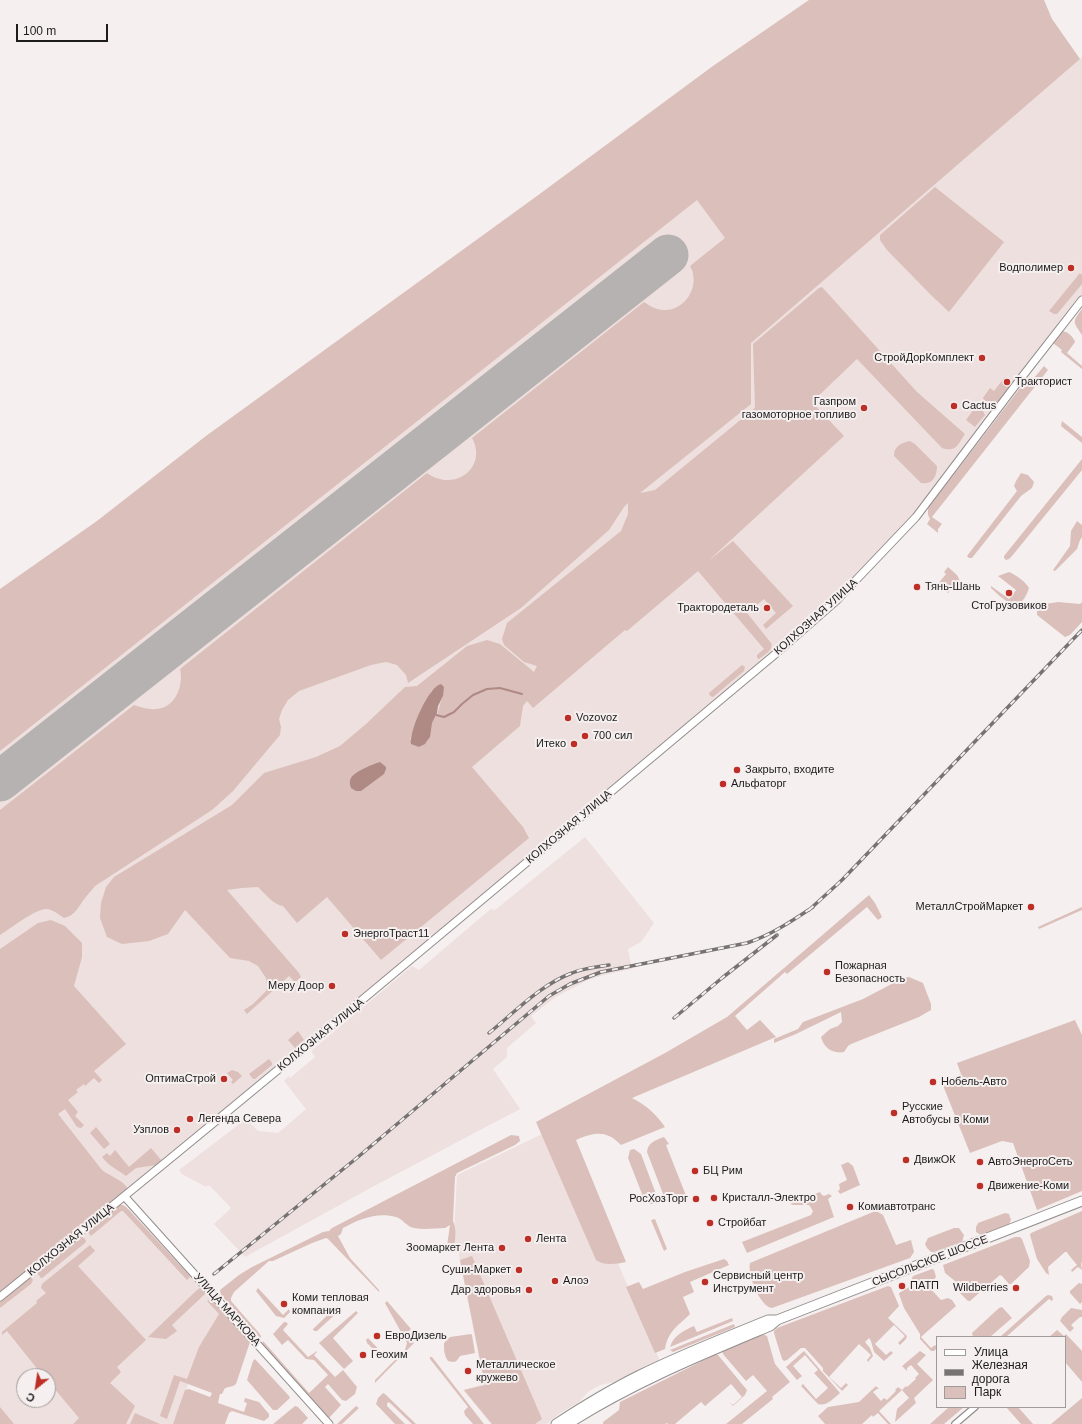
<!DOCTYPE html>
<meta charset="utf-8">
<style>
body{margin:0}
#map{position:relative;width:1082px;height:1424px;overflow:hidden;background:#f5f0ef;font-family:Helvetica,sans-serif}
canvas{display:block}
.legend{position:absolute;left:936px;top:1336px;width:130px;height:72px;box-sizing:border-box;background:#f5f0ef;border:1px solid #9f9b9a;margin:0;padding:5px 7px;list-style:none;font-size:12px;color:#1d1b1b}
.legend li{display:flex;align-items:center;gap:8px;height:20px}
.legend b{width:20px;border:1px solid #9f9b9a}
.north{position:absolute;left:16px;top:1368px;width:40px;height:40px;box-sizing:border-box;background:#f5f0ef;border:1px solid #9f9b9a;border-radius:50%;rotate:210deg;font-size:11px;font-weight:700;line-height:16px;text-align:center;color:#1d1b1b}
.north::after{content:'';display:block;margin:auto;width:14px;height:18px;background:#bc2e26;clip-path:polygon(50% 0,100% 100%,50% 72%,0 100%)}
.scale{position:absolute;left:16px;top:24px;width:92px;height:18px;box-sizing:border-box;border:2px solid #1d1b1b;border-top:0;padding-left:5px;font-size:12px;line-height:14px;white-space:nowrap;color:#1d1b1b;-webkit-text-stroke:3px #f5f0ef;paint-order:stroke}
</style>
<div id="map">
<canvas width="1082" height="1424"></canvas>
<ul class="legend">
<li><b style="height:5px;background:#fff"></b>Улица</li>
<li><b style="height:5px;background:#777373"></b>Железная дорога</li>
<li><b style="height:11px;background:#dbbfba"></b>Парк</li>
</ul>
<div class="north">С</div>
<div class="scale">100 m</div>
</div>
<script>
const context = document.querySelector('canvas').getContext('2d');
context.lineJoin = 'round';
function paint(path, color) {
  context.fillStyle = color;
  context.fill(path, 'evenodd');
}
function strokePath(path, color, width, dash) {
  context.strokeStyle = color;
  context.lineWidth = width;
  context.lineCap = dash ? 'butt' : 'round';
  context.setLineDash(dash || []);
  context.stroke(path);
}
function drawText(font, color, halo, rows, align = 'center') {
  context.font = font + ' Helvetica,sans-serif';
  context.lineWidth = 4;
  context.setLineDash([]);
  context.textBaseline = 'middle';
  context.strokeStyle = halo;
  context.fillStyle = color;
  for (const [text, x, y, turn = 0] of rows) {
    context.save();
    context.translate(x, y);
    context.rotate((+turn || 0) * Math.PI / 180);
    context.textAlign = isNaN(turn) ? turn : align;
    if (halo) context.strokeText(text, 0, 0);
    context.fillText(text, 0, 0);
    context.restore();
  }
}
paint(new Path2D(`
 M809,0H1044L1052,19L1080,59L1082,57V296L915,514L828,604L772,653L333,1022L247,1090L172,1155L0,1294V589L97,521L206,436L537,196L713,66Z
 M585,837L654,923L641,942L628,949L632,969L604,975L588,980L556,997L531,1016L536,1023L507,1048V1057L493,1069L520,1109L376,1185L245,1257L214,1224L231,1208L211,1187L208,1185L206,1187L182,1174L179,1170L246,1119L258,1131L278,1133L306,1109L284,1081L289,1076L290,1078L315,1057L311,1051L412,966L419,970L486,913L491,909L495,910Z
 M557,1127L560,1129L660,1361L614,1382L600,1385L588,1392L579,1402L559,1414L547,1424H491L463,1390L484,1384L458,1250H453L457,1176L459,1174Z
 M118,1205H123L130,1210L224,1313L201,1348L174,1424H0V1299ZM24,1376H48V1400H24Z`), '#eee0de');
paint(new Path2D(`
 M809,0H1044L1052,19L1080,59L751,343V404L640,493L655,490L755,408L753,344L819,288L822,287L917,392L965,434C958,444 956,453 942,448L857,359L812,402L844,436L707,562L733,541L793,606L766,629L763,625L776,613L764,599L747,613L771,643C774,650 764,655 759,659L757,658V655L764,649L698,571L627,631L625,630L533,708L527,701L523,706L520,726L472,767L523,827L529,838L381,960L327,897L297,923L283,906C274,905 265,894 258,887L242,888L227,890L299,973L301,977L295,982L289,976L247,1014L244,1010L253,1004L266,991L267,987L266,978L258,966L249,961L230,958L185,910L168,934L149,941L122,944L107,937L100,918L101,903L106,887L114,877L232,805L264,773L316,757L340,746L366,724L405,687L417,686L467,646L487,640L500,644L534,672L537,666L524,662L504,645L502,639L507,623L621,531L628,514V503L624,507L609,530L521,608L408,683L406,675L397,665L386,662L371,665L299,691L288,700L282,710L279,719L281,727L280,735L233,791L212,810L95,886C92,890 88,894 85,898C78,907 76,915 64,918C59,915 54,910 47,909C36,908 10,929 0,935V810L134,705C141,707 148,710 156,709C175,708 184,686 180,669L427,473C455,493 488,467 472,438L644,302C650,306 656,310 664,310C682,311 697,292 693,274C693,271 691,268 690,266L725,238L697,200L0,751V589L97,521L206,436L537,196L713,66ZM432,690L443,696C440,702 439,709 437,715C435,717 433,720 432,723C428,734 433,741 419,747L410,739L422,709Z
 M935,187L1004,242L949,312L930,294L887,250L880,240V235Z
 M1080,273L1082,275V284L1057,314H1054L1049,311Z
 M1082,309V335C1074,322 1071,323 1082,309Z
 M1062,331C1068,332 1073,336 1075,342L1067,353L1082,366V369L1061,352L1062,350L1053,343Z
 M1044,366L1048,370L932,517L942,524L938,529V533L927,524L930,519L928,515V508L1027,379L1029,377L1034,378Z
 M1006,377L1011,382V385L995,407H993L983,400V398L990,388L994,391L1004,378Z
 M976,406L983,411L985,415L975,427L966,420Z
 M1062,421L1082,437V443L1061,426Z
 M910,441L915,444L937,466C937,477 932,485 921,483L894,456C894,446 901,443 910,441Z
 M1082,459V470L1012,556L1009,559L1006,560L1004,558V556Z
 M1021,473L1028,475L1034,482L1032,488L1021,496L972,558H969L967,556L970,552L1017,491L1014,486L1016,481Z
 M1077,521L1082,525V537L1080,540L1077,549L1055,571L1053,570L1070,546L1071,531Z
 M948,567L957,575L961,583L958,588L954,585L948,593L937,585L946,574L944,572Z
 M1009,572C1016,575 1026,582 1029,588C1020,616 1006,602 991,588V586L1009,599L1016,590L998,576Z
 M1058,602L1080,604L1082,602V622L1070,635L1065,637L1037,615V611L1045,604Z
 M742,665L745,667L744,671L713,697L710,696L709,693Z
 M869,895L875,903L882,917L878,920L867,907L787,974L785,972L735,1016L747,1030L760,1020L776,1037L632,1098C646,1105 656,1114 665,1127L621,1145C606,1130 595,1132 576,1140L626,1262C616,1264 605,1266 596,1260L536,1122L665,1053L727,1017Z
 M1082,907V910L1039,929L1038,927Z
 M51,920L65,926L82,943V957L74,986L126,1044L94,1071L102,1080L99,1083L94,1078L85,1086L84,1084L76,1090L78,1092L68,1100L78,1112L75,1116L84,1125L81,1128L77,1127L65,1109L58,1114L102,1170C111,1177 122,1179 128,1189L0,1292V949L38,923Z
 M909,977L923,983L931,1004V1010L919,1017L851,1044L848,1046L844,1052C832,1054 824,1048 821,1037L830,1029L838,1026L842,1022L841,1012L796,1034L774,1043V1039L798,1029L803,1022L863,999L903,978Z
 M1075,1020L1082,1035V1191L1037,1210L1013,1143L1002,1141L970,1153L942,1083L961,1074L957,1063Z
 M298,1031L304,1040L295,1048L288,1040Z
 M269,1059L272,1063V1065L255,1079H253L249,1074Z
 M232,1070L238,1072L242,1076L233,1084L231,1082L233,1080L227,1073Z
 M96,1127L110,1144L104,1149L90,1133Z
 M511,1135L519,1136L520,1141L515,1145L457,1173L455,1177L453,1221C457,1230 455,1239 454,1249H450L447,1246L450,1225L445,1228C436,1228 424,1230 414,1228C407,1227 403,1219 396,1217C377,1212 360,1219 343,1228L341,1234L338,1236L350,1258L379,1290V1292L328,1239L326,1238L312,1243L273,1261H269L234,1292L231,1298V1301L259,1333L261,1336V1339L221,1295L220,1290L239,1275L252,1267L323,1232L329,1231L332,1228Z
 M664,1137L669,1144L666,1145L687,1198L676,1202L665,1199L647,1152C648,1142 656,1140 664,1137Z
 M151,1148L162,1161L157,1165L136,1168L126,1176C118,1170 109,1166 102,1157L107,1153L110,1156L115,1150L129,1167Z
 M634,1149L641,1154L659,1202L658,1204H650L644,1199L628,1158L630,1150Z
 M848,1162L853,1166L860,1185L840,1194L838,1191L840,1189L839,1184L847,1180L841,1165Z
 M820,1192L822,1195L824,1196L829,1194L832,1196L828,1199L834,1217L747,1253L742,1242L811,1215L813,1211L809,1205H794L790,1204Z
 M120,1205H123L126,1207L189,1275L190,1277L187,1280L123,1211H121L91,1236L88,1232L89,1231Z
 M1082,1211V1262L1081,1264L1082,1270L1078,1267L1072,1272L1071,1270L1077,1265L1068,1254L1067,1252H1065L1048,1267L1049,1275L1046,1273L1037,1259L1030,1235L1031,1233Z
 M873,1212H878L883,1215L896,1245L911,1240L914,1252L910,1258L772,1308C760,1307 747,1274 750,1263Z
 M1005,1213L1009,1214L1011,1220L1009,1224L981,1235L976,1232V1227L978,1223Z
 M655,1219L667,1249L664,1251L651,1220Z
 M954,1228H959L964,1235L962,1242L934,1252H931L927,1248L925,1244L928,1238Z
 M81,1236L85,1239L86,1241L85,1243L42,1278H41L37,1273L38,1272Z
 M1015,1237H1020L1022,1239L1030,1261L1029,1267L1011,1284H1009L1002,1276L1000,1275L970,1301H968L958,1291L955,1281L945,1273L943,1265Z
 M90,1245L95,1251L78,1266L146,1340L117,1367L121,1372L110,1383L135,1406L126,1424H73L79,1418L48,1381V1376H43L7,1331L2,1335V1332L37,1303L36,1301L46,1293L41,1288L42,1284Z
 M472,1256L542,1419L535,1424H492L464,1390L485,1385L460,1260Z
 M724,1259L727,1261L729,1265L690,1282L694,1292L683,1297L690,1314C678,1326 668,1331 665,1349L655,1353L626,1287L639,1282L643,1289L685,1272Z
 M932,1269L934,1270L936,1277L930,1284V1288L941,1300L948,1298L952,1300L956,1306L921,1337L931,1348L935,1345L937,1347V1348L934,1351H931L920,1339V1334L904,1308L899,1294V1293L913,1285L912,1278L913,1276Z
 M31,1277L33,1280L31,1284L0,1308V1301Z
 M1079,1283L1082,1284V1302L1080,1304L1070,1293V1291Z
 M888,1286L891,1287L899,1306L888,1318L907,1336L906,1339L900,1345L898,1343L905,1336L894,1325L875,1344L886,1355L891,1351L893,1353L884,1361L874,1352L871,1341L869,1338L865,1342L870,1348L873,1356L868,1362L867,1360L871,1355L859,1344L829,1377L841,1388L846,1383L848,1385L842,1391L823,1371V1368L805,1348H801L787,1360L784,1361L782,1359L774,1333V1331L777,1328Z
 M200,1288L205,1293V1294L172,1325L177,1331L166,1339L148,1337L197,1290Z
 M258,1288L283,1315L289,1309L290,1312L284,1318L276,1316L256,1291Z
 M1048,1295L1052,1296L1053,1299L1052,1301L1049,1299L1006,1337H1000L1046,1296Z
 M210,1299L250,1342L236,1384L233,1386L225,1388L222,1394H220L218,1403L244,1412L247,1403L244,1402L245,1398L259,1402L269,1414V1417L264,1421L232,1411L229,1413L225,1424H173L185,1390L189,1389L210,1397L212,1393L180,1381L167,1419L160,1416L174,1375L187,1379L199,1347L219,1314L207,1301Z
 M387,1301L411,1329L407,1333L414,1343L375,1383V1380L405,1350L407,1343L385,1303Z
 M1002,1307L1012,1318L990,1337H973L972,1333L999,1308Z
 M335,1308L339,1311L317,1331H314L313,1329Z
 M1071,1308L1082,1310V1317H1080L1071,1325L1074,1328L1070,1332L1060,1321L1062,1317Z
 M356,1311L358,1313L333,1338L353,1361L344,1369L319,1343Z
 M732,1318L733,1321L670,1347C674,1335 683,1331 694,1326L697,1332Z
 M284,1322H286L288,1324L283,1330L308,1357L317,1351V1352L314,1355L335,1377L343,1370L357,1387L355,1394L346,1401L342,1400L328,1384L325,1387L341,1405L329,1418L327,1417L262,1345L263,1341L309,1393L328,1375L314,1360L306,1359L288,1340L282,1345L273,1334Z
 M734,1324L735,1327L673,1352L670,1350Z
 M1057,1330L1064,1336L1066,1334L1082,1351V1382L1065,1362V1337H1049Z
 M471,1334L472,1335L475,1353L460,1356C456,1362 456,1363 448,1361C444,1355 444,1350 444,1343L450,1337Z
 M762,1334L767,1336L775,1364L790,1382L772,1397L773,1399L742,1424H726L767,1391L753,1375L746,1381L723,1354L722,1351Z
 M368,1338L387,1358L386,1360L383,1359L367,1343L366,1340Z
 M804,1351L840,1393C834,1398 826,1407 818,1404L801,1386L803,1384L816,1399L828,1388L814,1373L818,1370L805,1355L793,1366L802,1376L797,1380L786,1367Z
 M920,1351L926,1355L917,1364L933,1380L914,1398L916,1403L895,1422L897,1409L909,1398L902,1390L879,1411L891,1424H888L878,1413L873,1417L872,1415L862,1424H825L818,1416L828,1407L859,1402L876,1386L879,1389H877L873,1392L881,1401L884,1398L887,1400L896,1391L895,1390L898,1387L902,1390L906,1386L907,1387L916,1379L915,1378L919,1374L911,1365L907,1368V1371L902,1366Z
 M716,1354L718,1355L747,1390L745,1395L733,1406L729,1402L733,1405L742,1397L731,1384L705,1406L701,1402L675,1424H668L667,1423L665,1424H603V1422L619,1410L620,1402Z
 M430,1357H432L484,1424H473L465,1415L464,1411L468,1407L430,1359Z
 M255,1359L289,1396L290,1398L277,1410H273L247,1380L253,1361Z
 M383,1393L385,1394L416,1424H412L390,1403L388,1402L387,1404V1406L405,1424H395L376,1404L378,1398Z
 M1082,1398V1424H1051Z
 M295,1406L298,1407L308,1418L302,1424H273Z
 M356,1406L359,1408L342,1424H337Z
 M0,1407L14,1424H0Z
 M949,1407H964L944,1424H930Z
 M1006,1407H1018L1033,1424H1021Z
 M135,1413L160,1424H130Z`), '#dbbfba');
paint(new Path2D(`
 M441,684L444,687L443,696L438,706L437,713L432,723L430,737L425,744L419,747L411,744C409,732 428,687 441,684Z
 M380,762L386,767V769L384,774L361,791H356L351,788C350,785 349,781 351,778C354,772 373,764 380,762Z`), '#af8983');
strokePath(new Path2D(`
 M436,715L444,717L454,712L462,704L473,695L487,689L500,688L522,694`), '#af8983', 2);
strokePath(new Path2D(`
 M0,781L668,255`), '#b6b2b1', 41);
const minor = new Path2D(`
 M955,1424L975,1407`);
const tertiary = new Path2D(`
 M125,1197L329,1424
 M0,1297C261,1087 516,871 773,656L837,600L916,517L1018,382L1082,300`);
const primary = new Path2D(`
 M556,1424C582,1407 610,1390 638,1376C680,1355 724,1338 768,1320H777L1082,1201
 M568,1424C632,1383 701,1355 770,1326L777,1320`);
strokePath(minor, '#928e8d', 8);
strokePath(tertiary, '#928e8d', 9);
strokePath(primary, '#928e8d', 11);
strokePath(minor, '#fff', 5.5);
strokePath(tertiary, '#fff', 7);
strokePath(primary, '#fff', 9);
const rail = new Path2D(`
 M809,910L842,880L1082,630
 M674,1018L722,978L777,935
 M489,1033C515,1012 540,985 572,973C584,968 597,967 609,965
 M214,1274L358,1157L549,996L570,984L601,972L747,943C771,935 792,921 813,907`);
strokePath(rail, '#777373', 3.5);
strokePath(rail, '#f5f0ef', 2, [6]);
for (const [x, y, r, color] of [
 [1071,268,4,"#bc2e26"],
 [982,358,4,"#bc2e26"],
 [1007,382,4,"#bc2e26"],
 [954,406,4,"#bc2e26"],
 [864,408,4,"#bc2e26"],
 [917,587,4,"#bc2e26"],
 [1009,593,4,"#bc2e26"],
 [767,608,4,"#bc2e26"],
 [568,718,4,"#bc2e26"],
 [585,736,4,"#bc2e26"],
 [574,744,4,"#bc2e26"],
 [737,770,4,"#bc2e26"],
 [723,784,4,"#bc2e26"],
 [1031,907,4,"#bc2e26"],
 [345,934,4,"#bc2e26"],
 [827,972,4,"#bc2e26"],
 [332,986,4,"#bc2e26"],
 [224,1079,4,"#bc2e26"],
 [933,1082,4,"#bc2e26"],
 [894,1113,4,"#bc2e26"],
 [190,1119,4,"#bc2e26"],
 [177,1130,4,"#bc2e26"],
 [906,1160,4,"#bc2e26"],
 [980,1162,4,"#bc2e26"],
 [695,1171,4,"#bc2e26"],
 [980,1186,4,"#bc2e26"],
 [714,1198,4,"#bc2e26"],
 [696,1199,4,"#bc2e26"],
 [850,1207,4,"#bc2e26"],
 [710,1223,4,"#bc2e26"],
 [528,1239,4,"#bc2e26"],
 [502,1248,4,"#bc2e26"],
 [519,1270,4,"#bc2e26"],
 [555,1281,4,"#bc2e26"],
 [705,1282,4,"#bc2e26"],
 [902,1286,4,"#bc2e26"],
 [1016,1288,4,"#bc2e26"],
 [529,1290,4,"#bc2e26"],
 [284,1304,4,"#bc2e26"],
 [377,1336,4,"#bc2e26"],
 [363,1355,4,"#bc2e26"],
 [468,1371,4,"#bc2e26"]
]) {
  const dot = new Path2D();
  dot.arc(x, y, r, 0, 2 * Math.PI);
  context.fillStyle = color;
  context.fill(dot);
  strokePath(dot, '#f5f0ef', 1.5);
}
drawText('11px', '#1d1b1b', '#f5f0ef', [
 ["Водполимер",1063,268,"right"],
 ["СтройДорКомплект",974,358,"right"],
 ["Тракторист",1015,382],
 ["Газпром",856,402,"right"],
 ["газомоторное топливо",856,415,"right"],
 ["Cactus",962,406],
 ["Тянь-Шань",925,587],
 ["СтоГрузовиков",1009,606,"center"],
 ["Трактородеталь",759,608,"right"],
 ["Vozovoz",576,718],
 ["700 сил",593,736],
 ["Итеко",566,744,"right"],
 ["Закрыто, входите",745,770],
 ["Альфаторг",731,784],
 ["МеталлСтройМаркет",1023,907,"right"],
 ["ЭнергоТраст11",353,934],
 ["Пожарная",835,966],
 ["Безопасность",835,979],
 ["Меру Доор",324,986,"right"],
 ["ОптимаСтрой",216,1079,"right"],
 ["Нобель-Авто",941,1082],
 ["Русские",902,1107],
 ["Автобусы в Коми",902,1120],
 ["Легенда Севера",198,1119],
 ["Узплов",169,1130,"right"],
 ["ДвижОК",914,1160],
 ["АвтоЭнергоСеть",988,1162],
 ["БЦ Рим",703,1171],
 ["Движение-Коми",988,1186],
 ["Кристалл-Электро",722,1198],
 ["РосХозТорг",688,1199,"right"],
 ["Комиавтотранс",858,1207],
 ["Стройбат",718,1223],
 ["Лента",536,1239],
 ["Зоомаркет Лента",494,1248,"right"],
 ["Суши-Маркет",511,1270,"right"],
 ["Сервисный центр",713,1276],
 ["Инструмент",713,1289],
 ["Алоэ",563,1281],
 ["ПАТП",910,1286],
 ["Wildberries",1008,1288,"right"],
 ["Дар здоровья",521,1290,"right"],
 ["Коми тепловая",292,1298],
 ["компания",292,1311],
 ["ЕвроДизель",385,1336],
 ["Геохим",371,1355],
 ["Металлическое",476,1365],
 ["кружево",476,1378]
], 'left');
drawText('11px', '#1d1b1b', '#f5f0ef', [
 ["КОЛХОЗНАЯ УЛИЦА",816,617,-42],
 ["КОЛХОЗНАЯ УЛИЦА",569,827,-40],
 ["КОЛХОЗНАЯ УЛИЦА",321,1035,-39],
 ["КОЛХОЗНАЯ УЛИЦА",71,1240,-39],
 ["СЫСОЛЬСКОЕ ШОССЕ",930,1261,-21],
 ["УЛИЦА МАРКОВА",227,1310,48]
]);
</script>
